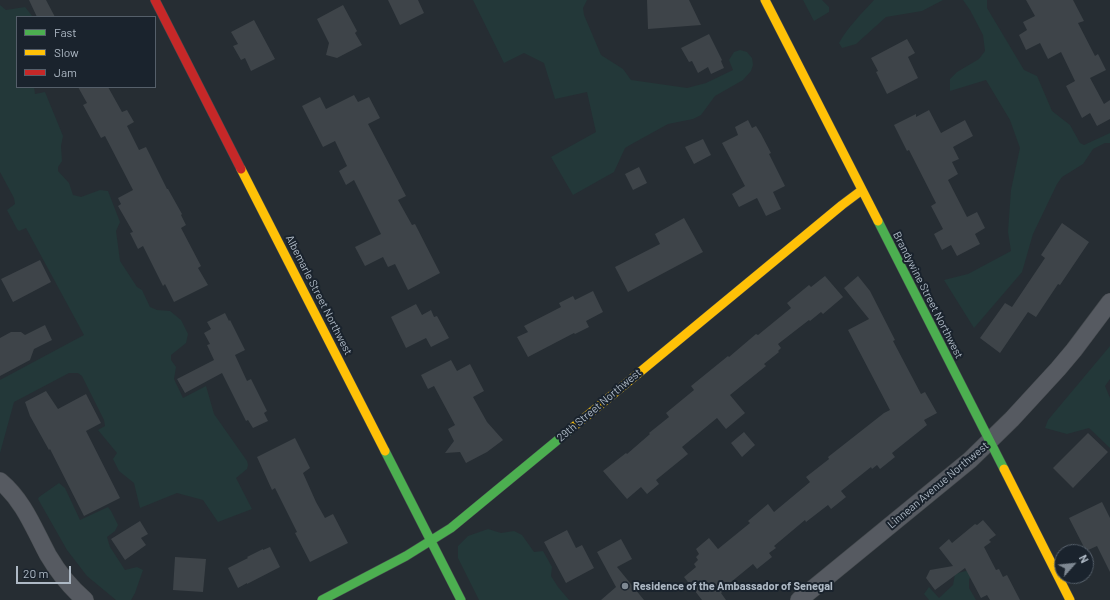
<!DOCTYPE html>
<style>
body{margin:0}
#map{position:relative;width:1110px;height:600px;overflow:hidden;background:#262d33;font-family:Barlow,sans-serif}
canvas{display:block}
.legend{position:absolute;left:16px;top:16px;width:140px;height:72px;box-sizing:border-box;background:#1a232d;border:1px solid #555f6a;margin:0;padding:5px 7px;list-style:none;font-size:12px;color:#aeb9c5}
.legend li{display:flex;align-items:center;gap:8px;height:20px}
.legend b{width:20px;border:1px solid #555f6a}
.north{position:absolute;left:1054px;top:544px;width:40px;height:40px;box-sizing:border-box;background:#1a232d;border:1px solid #555f6a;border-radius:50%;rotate:63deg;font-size:11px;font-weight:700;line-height:16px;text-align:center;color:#aeb9c5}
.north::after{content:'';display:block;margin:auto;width:14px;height:18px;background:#7e8892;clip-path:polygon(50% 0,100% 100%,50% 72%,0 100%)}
.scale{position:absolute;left:16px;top:566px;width:55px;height:18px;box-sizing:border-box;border:2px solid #aeb9c5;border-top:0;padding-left:5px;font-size:12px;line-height:14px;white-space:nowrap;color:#aeb9c5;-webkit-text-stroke:3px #1a232d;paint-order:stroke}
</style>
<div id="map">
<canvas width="1110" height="600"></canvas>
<ul class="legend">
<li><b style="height:5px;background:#4caf50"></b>Fast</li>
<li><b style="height:5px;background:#ffc107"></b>Slow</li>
<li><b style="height:5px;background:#c62828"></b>Jam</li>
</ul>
<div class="north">N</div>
<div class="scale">20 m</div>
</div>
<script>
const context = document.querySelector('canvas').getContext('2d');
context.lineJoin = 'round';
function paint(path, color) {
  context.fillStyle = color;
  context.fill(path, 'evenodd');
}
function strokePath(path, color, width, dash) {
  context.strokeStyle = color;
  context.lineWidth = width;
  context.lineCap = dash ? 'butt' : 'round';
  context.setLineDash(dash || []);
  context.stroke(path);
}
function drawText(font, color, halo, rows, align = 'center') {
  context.font = font + ' Barlow,sans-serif';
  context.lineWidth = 4;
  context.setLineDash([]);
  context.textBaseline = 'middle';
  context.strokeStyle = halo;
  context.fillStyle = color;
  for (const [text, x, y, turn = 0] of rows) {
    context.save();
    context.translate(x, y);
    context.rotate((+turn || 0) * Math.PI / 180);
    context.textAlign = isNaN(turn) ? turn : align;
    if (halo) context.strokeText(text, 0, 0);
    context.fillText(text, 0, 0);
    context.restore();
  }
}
paint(new Path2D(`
 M473,0H587L583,8L584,15L601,55L623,69L631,80L687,88L706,83L733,70L729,60L734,52L740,50L747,52L752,58L753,65L751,71L743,80L715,96L701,115L693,119L668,124L630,145L625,148L614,172L573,195L551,157L596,132L587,92L555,99L544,63L524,53L504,63Z
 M803,0H822L829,7V12L814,21Z
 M874,0H943L922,11L886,17L856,44L842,48L839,43C848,27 862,13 874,0Z
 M963,0H987V8L1024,70L1037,76L1052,111L1070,125L1080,143L1084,145L1110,133V143H1105L1093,149L1083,164L1062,177L1057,184L1033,234L1022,272L974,328L944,280L968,274L1011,251L1008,232L1011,190L1020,148L1010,120L986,80L950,91V79L957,72L979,59L985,51L983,35L970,10Z
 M0,5L6,10L25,7L33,17H17V87H34L35,94L45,92L63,136L61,146L62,161L58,167V171L69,183L73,195L81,197L100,190L108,191L120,222L116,231L120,261L137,287L142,290L150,307L157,310L170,311L181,320L188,334L186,343L171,355V360L176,367L174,379L183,398L206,386L214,414L247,461L248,465L247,469L236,478L252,509L218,522L203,500L177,493L140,508L134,483L119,471L113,459L117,453L98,430L105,426L104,420L82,376L78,373H69L14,402L0,453V380L84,335L26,228L19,231L17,229L7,210L15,204L14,198L0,172Z
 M1110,346V379L1105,386L1110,398V448L1089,428L1067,434L1045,428L1048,420Z
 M59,483L65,488L80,520L108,507L111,511L118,525L115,531L107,537L110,547L125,570L137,567L143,570L135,593L131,600H116L87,576L67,550L38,499L39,497Z
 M488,529L501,533L514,531L522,535L534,552L543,551L552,567L551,576L558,587L569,600H479L458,558V546L468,536Z
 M969,570L973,575L969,579V588L976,600H929L924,594L929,587L939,598L953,585L955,574Z`), '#233839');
paint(new Path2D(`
 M29,0H46L55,17H37Z
 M388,0H418L424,13L400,25Z
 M647,0H689L701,25L648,29Z
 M1026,0H1073L1084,21L1078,23L1095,56L1098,54L1106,70L1090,78L1104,104L1110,100V119L1097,126L1090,113L1082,118L1066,86L1075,81L1061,52L1048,59L1040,43L1026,50L1019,35L1027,30L1023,22L1035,16Z
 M343,5L357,31L355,33L362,45L337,58L326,55L329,43L317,19Z
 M254,20L275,59L251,71L245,58L241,60L233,46L238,44L231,32Z
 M709,34L722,60L721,61L724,68L711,74L708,67L698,73L692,61L689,62L681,48Z
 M907,39L915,53L908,57L918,78L887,94L876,72L878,71L871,58Z
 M78,87H108L122,112L127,110L134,122L127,126L139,150L146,147L167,189H168L182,214L181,215L186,225L181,228L201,266L198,268L208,285L174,302L165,284L163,286L143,246L138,249L130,233L133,232L118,206L121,204L118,198L133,190L105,136L101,138L83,105L87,103Z
 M354,95L358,102L369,97L380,118L368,124L406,196L398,200L412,225L415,224L440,273L408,290L395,264L388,267L383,257L365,266L355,247L381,234L354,180L346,185L339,171L347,166L335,141L323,147L302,106L320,97L326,109Z
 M929,110L941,133L965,120L973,136L953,147L959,159L952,162L958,174L948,180L967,217L977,212L985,228L975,234L980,244L957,256L951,245L942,250L934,234L943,229L931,206L936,203L909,150L907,151L894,125L916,114V117Z
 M748,120L752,128L756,126L761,134L771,153L769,154L785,186L773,192L781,209L766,216L757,198L739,207L732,194L745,186L722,143L738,135L735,127Z
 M703,139L711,155L694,164L685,147Z
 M639,167L647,183L633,190L625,174Z
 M684,218L703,252L628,292L615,267L660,244L655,234Z
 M1062,223L1089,242L1060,285L1058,284L1036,317L1028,312L1000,353L980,338L1005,303L1012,307L1045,258L1041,255Z
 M40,260L51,282L13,302L1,279Z
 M825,276L843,297L823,314L821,312L810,321L809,320L778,344L781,348L778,351L779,352L764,364L766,366L730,395L745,413L726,429L717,418L682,447L688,454L656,480L659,484L647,494L641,487L627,499L603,471L626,453L627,454L650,434L649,433L669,417L666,413L694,390L691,386L728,356L729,357L756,334L758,335L791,308L787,303L809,285L811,287Z
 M858,276L870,291L895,340L893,341L921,394L925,392L937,413L924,420L927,425L892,453L895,457L880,469L877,465L872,469L871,467L841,491L846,497L831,509L828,505L806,522L805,520L774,546L776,548L769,553L772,557L757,569L753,564L725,587L726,588L721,593L726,600H702L684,577L696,567L694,564L698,560L696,557L699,554L696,549L709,538L718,549L750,523L748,521L768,504L774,512L810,482L806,477L829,459L828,457L884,413L890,410L848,330L869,319L844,288Z
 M593,291L603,312L586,321L589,327L575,334L574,333L528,357L517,337L528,332L524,326L561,307L559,303L573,296L575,300Z
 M416,304L422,315L431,310L434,317L437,316L449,338L431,347L426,338L406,348L391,317Z
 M225,313L229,321L230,320L245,350L235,355L247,381L251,379L267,411L264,413L268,421L253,428L248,420L246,421L222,373L185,393L177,379L214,360L207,345L210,344L204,333L211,329L207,322Z
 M45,325L52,340L34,349L30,360L0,376V338L11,332H21L25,335Z
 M451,360L457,371L470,364L484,391L473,397L487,422L503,440L487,452L466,463L460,452L445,453L454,441L448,429L455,425L434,386L428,389L421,375Z
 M46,391L58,409L86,394L101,423L86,431L120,498L84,516L50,449L49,450L30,416L25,402Z
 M744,432L755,445L742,457L731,443Z
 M1088,433L1108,452L1073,488L1053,468Z
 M295,438L310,468L303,473L316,502L325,518L333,514L348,543L310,562L295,533L297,532L275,488L272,490L257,457Z
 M1102,502L1110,518V572L1097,546L1086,551L1069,518Z
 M983,520L996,535L989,540L991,542L984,547L996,570L999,569L1003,577L1007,575L1020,600H990L987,595L981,598L965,568L935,590L926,578L930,570L953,566L939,548L949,539L952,543L975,524L977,525Z
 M140,521L148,534L141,538L146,545L125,560L111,539Z
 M567,530L576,548L582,545L594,568L566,583L544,542Z
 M621,539L632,559L617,567L644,600H601L616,587L597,552Z
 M270,547L280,567L247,584V583L238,588L228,568L248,558L247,557L263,549V550Z
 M175,557L206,559L203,592L173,590Z`), '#3e4449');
const street = new Path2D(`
 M0,481C24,501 34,529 48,555C58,572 70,587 85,600
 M799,600L970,460L1012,419L1058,369L1074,350L1110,302`);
const fast = new Path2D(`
 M878,221L1004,469
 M385,451L461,600
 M322,600L406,556L451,528L571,429`);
const slow = new Path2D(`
 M765,0L878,221
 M241,169L385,451
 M571,429L842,205L862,190
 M1004,469L1070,600`);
const jam = new Path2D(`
 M155,0L241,169`);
strokePath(street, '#44494d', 18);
strokePath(fast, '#44494d', 10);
strokePath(slow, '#44494d', 10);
strokePath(jam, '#44494d', 10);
strokePath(street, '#565a61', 17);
strokePath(fast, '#4caf50', 9);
strokePath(slow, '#ffc107', 9);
strokePath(jam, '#c62828', 9);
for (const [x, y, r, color] of [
 [625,586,4,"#7e8892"]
]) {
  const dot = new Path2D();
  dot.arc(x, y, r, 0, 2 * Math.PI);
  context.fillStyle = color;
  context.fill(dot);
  strokePath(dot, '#1a232d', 1.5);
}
drawText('11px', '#aeb9c5', '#1a232d', [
 ["Albemarle Street Northwest",319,295,63],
 ["Brandywine Street Northwest",928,295,63],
 ["29th Street Northwest",599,405,-40],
 ["Linnean Avenue Northwest",938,485,-40]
]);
drawText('bold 11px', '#aeb9c5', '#1a232d', [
 ["Residence of the Ambassador of Senegal",633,586]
], 'left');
</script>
